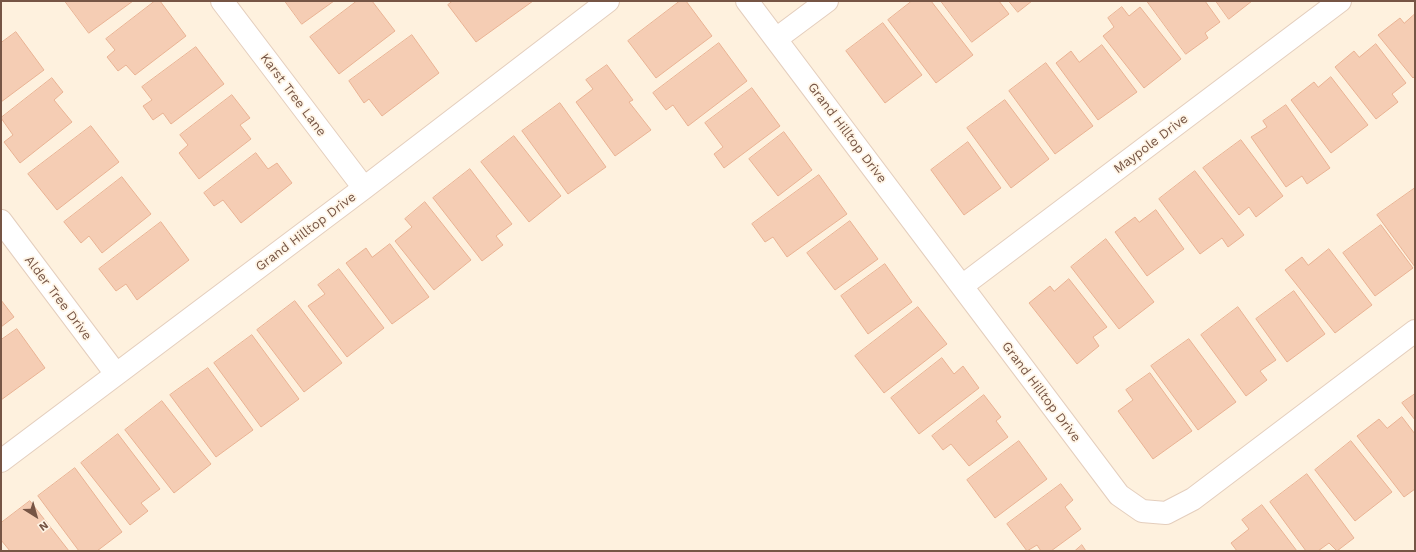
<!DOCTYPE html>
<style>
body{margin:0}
#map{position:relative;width:1416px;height:552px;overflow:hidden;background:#fef1de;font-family:"Work Sans",sans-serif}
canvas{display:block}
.frame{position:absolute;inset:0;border:2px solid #765545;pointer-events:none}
.north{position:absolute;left:16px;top:496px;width:40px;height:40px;-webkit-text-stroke:3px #fff5e6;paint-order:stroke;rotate:143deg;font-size:11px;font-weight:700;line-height:16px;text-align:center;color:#765545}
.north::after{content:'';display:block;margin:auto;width:14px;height:18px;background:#765545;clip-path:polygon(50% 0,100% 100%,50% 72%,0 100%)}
</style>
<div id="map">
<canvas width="1416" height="552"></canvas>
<div class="frame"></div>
<div class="north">N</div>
</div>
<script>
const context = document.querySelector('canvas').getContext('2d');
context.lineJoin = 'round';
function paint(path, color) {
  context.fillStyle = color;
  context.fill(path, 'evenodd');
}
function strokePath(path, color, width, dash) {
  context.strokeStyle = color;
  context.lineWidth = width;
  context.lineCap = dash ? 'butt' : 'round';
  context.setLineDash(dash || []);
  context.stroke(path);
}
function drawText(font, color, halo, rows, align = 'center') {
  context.font = font + ' "Work Sans",sans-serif';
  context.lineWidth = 3.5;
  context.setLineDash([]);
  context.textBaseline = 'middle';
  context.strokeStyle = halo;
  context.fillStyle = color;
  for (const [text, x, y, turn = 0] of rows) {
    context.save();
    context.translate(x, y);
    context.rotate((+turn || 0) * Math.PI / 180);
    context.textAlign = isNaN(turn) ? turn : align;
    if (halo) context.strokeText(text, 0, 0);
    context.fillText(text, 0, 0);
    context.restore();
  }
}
const building = new Path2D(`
 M65,1H133L89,33Z
 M155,1H160L186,36L135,75L126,65L118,71L107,57L115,50L106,39Z
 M285,1H334L302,24Z
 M357,1H372L395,31L339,74L310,37Z
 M453,1H533L476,42L448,5Z
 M680,1H686L712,36L656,78L628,41Z
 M912,1H931L973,55L936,83L888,20Z
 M941,1H999L1009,14L972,42Z
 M1009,1H1032L1018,12Z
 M1147,1H1205L1220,22L1205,33L1208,38L1186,54Z
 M1216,1H1252L1229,19Z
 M1122,7L1129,16L1140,7L1181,59L1144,88L1103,36L1114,27L1108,18Z
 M1415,14V76L1413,78L1378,35L1400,18L1404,23Z
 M883,23L922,75L885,103L846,51Z
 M16,32L44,70L1,102V43Z
 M412,35L439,73L382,116L369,99L364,103L349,81Z
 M719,43L747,81L688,126L673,105L666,110L653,93Z
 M1376,44L1406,83L1392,94L1398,102L1376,119L1335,67L1354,51L1359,57Z
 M1102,45L1137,92L1098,120L1056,63L1071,51L1079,62Z
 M196,47L224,84L171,124L163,113L153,120L143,106L152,100L142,87Z
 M1046,63L1093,126L1055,154L1009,91Z
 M607,65L633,100L629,102L651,130L615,156L576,102L593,89L586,80Z
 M1331,77L1368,125L1331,153L1291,100L1314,82L1318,87Z
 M52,78L63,92L54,100L72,122L20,163L4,142L13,135L1,118Z
 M752,88L780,126L724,168L714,154L723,147L705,123Z
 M232,95L250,118L240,125L251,139L199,179L179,153L188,145L180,135Z
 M1005,100L1049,159L1011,188L967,128Z
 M560,103L606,167L568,194L522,131Z
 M1286,105L1330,168L1307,184L1302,176L1286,187L1251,137L1267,127L1263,121Z
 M91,126L119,162L57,210L28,174Z
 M784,132L812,170L778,196L749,159Z
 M514,136L561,196L529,222L481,162Z
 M1241,140L1283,196L1256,217L1249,207L1239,215L1203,168Z
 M968,142L1001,188L964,215L931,170Z
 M256,153L268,169L277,163L292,183L241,223L223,200L214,206L204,193Z
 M470,169L512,224L496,236L503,245L482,261L433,198Z
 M1195,171L1244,235L1228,247L1222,238L1200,254L1159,199Z
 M819,175L847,214L787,257L773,237L765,242L752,224Z
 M122,177L151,214L102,253L89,236L81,243L64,222Z
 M1415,188V267L1377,215Z
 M425,202L471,260L434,290L395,241L412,227L405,219Z
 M1156,210L1184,249L1147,276L1115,232L1135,217L1139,222Z
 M850,221L878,259L835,290L807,253Z
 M161,222L189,260L137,300L126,284L116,291L99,269Z
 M1381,225L1413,268L1375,296L1343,253Z
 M1106,239L1154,302L1119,329L1071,267Z
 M390,244L429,297L392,324L346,263L366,248L372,257Z
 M1329,249L1372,305L1335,333L1285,270L1302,257L1308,265Z
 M885,264L912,302L868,334L841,296Z
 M339,269L384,328L347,357L308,306L325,294L318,285Z
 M1069,279L1107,327L1093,337L1099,346L1077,364L1029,303L1050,286L1054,291Z
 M1294,291L1325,334L1287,362L1256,319Z
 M1,300L14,317L1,327Z
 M295,301L342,363L304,392L257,330Z
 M918,307L947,344L884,393L855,356Z
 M1238,307L1276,360L1260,371L1267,380L1246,396L1201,335Z
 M17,329L45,368L1,400V340Z
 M252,335L299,399L261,427L214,363Z
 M1189,339L1236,402L1198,430L1151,366Z
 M942,358L954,374L963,366L979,388L919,434L891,398Z
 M208,368L253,430L216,457L170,395Z
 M1150,373L1192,431L1153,459L1118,411L1133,400L1126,390Z
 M1415,394V420L1402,403Z
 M984,395L1001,417L996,421L1008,437L969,466L951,444L943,450L932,436Z
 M162,401L211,464L174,493L125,430Z
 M1402,417L1415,434V489L1404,497L1357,436L1379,419L1387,428Z
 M118,434L160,489L141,503L148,511L130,525L81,463Z
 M1019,441L1047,479L995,518L967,480Z
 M1351,441L1392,492L1355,521L1315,470Z
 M75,468L122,532L97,551H79L38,496Z
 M1307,474L1354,538L1337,551L1329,543L1318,551H1306L1270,502Z
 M1061,484L1073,500L1065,507L1081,529L1051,551H1041L1037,545L1027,551L1007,524Z
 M30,501L69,551H10L1,540V523Z
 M1262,505L1297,551H1237L1231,543L1249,529L1242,520Z
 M1082,545L1086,551H1075Z`);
paint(building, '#f5cdb4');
strokePath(building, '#e9b293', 1);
const minor = new Path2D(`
 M222,1L364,188
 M747,1L1119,495L1142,511L1166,513L1193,499L1415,331
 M776,39L827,1
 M1,221L116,374
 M962,286L1340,1
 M1,461L364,188L608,1`);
strokePath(minor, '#e4cebd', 24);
strokePath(minor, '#fff', 22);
drawText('13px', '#765545', '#fff5e6', [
 ["Karst Tree Lane",293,95,53],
 ["Grand Hilltop Drive",847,133,53],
 ["Maypole Drive",1151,144,-37],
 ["Grand Hilltop Drive",306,232,-37],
 ["Alder Tree Drive",58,298,53],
 ["Grand Hilltop Drive",1041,392,53]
]);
</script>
